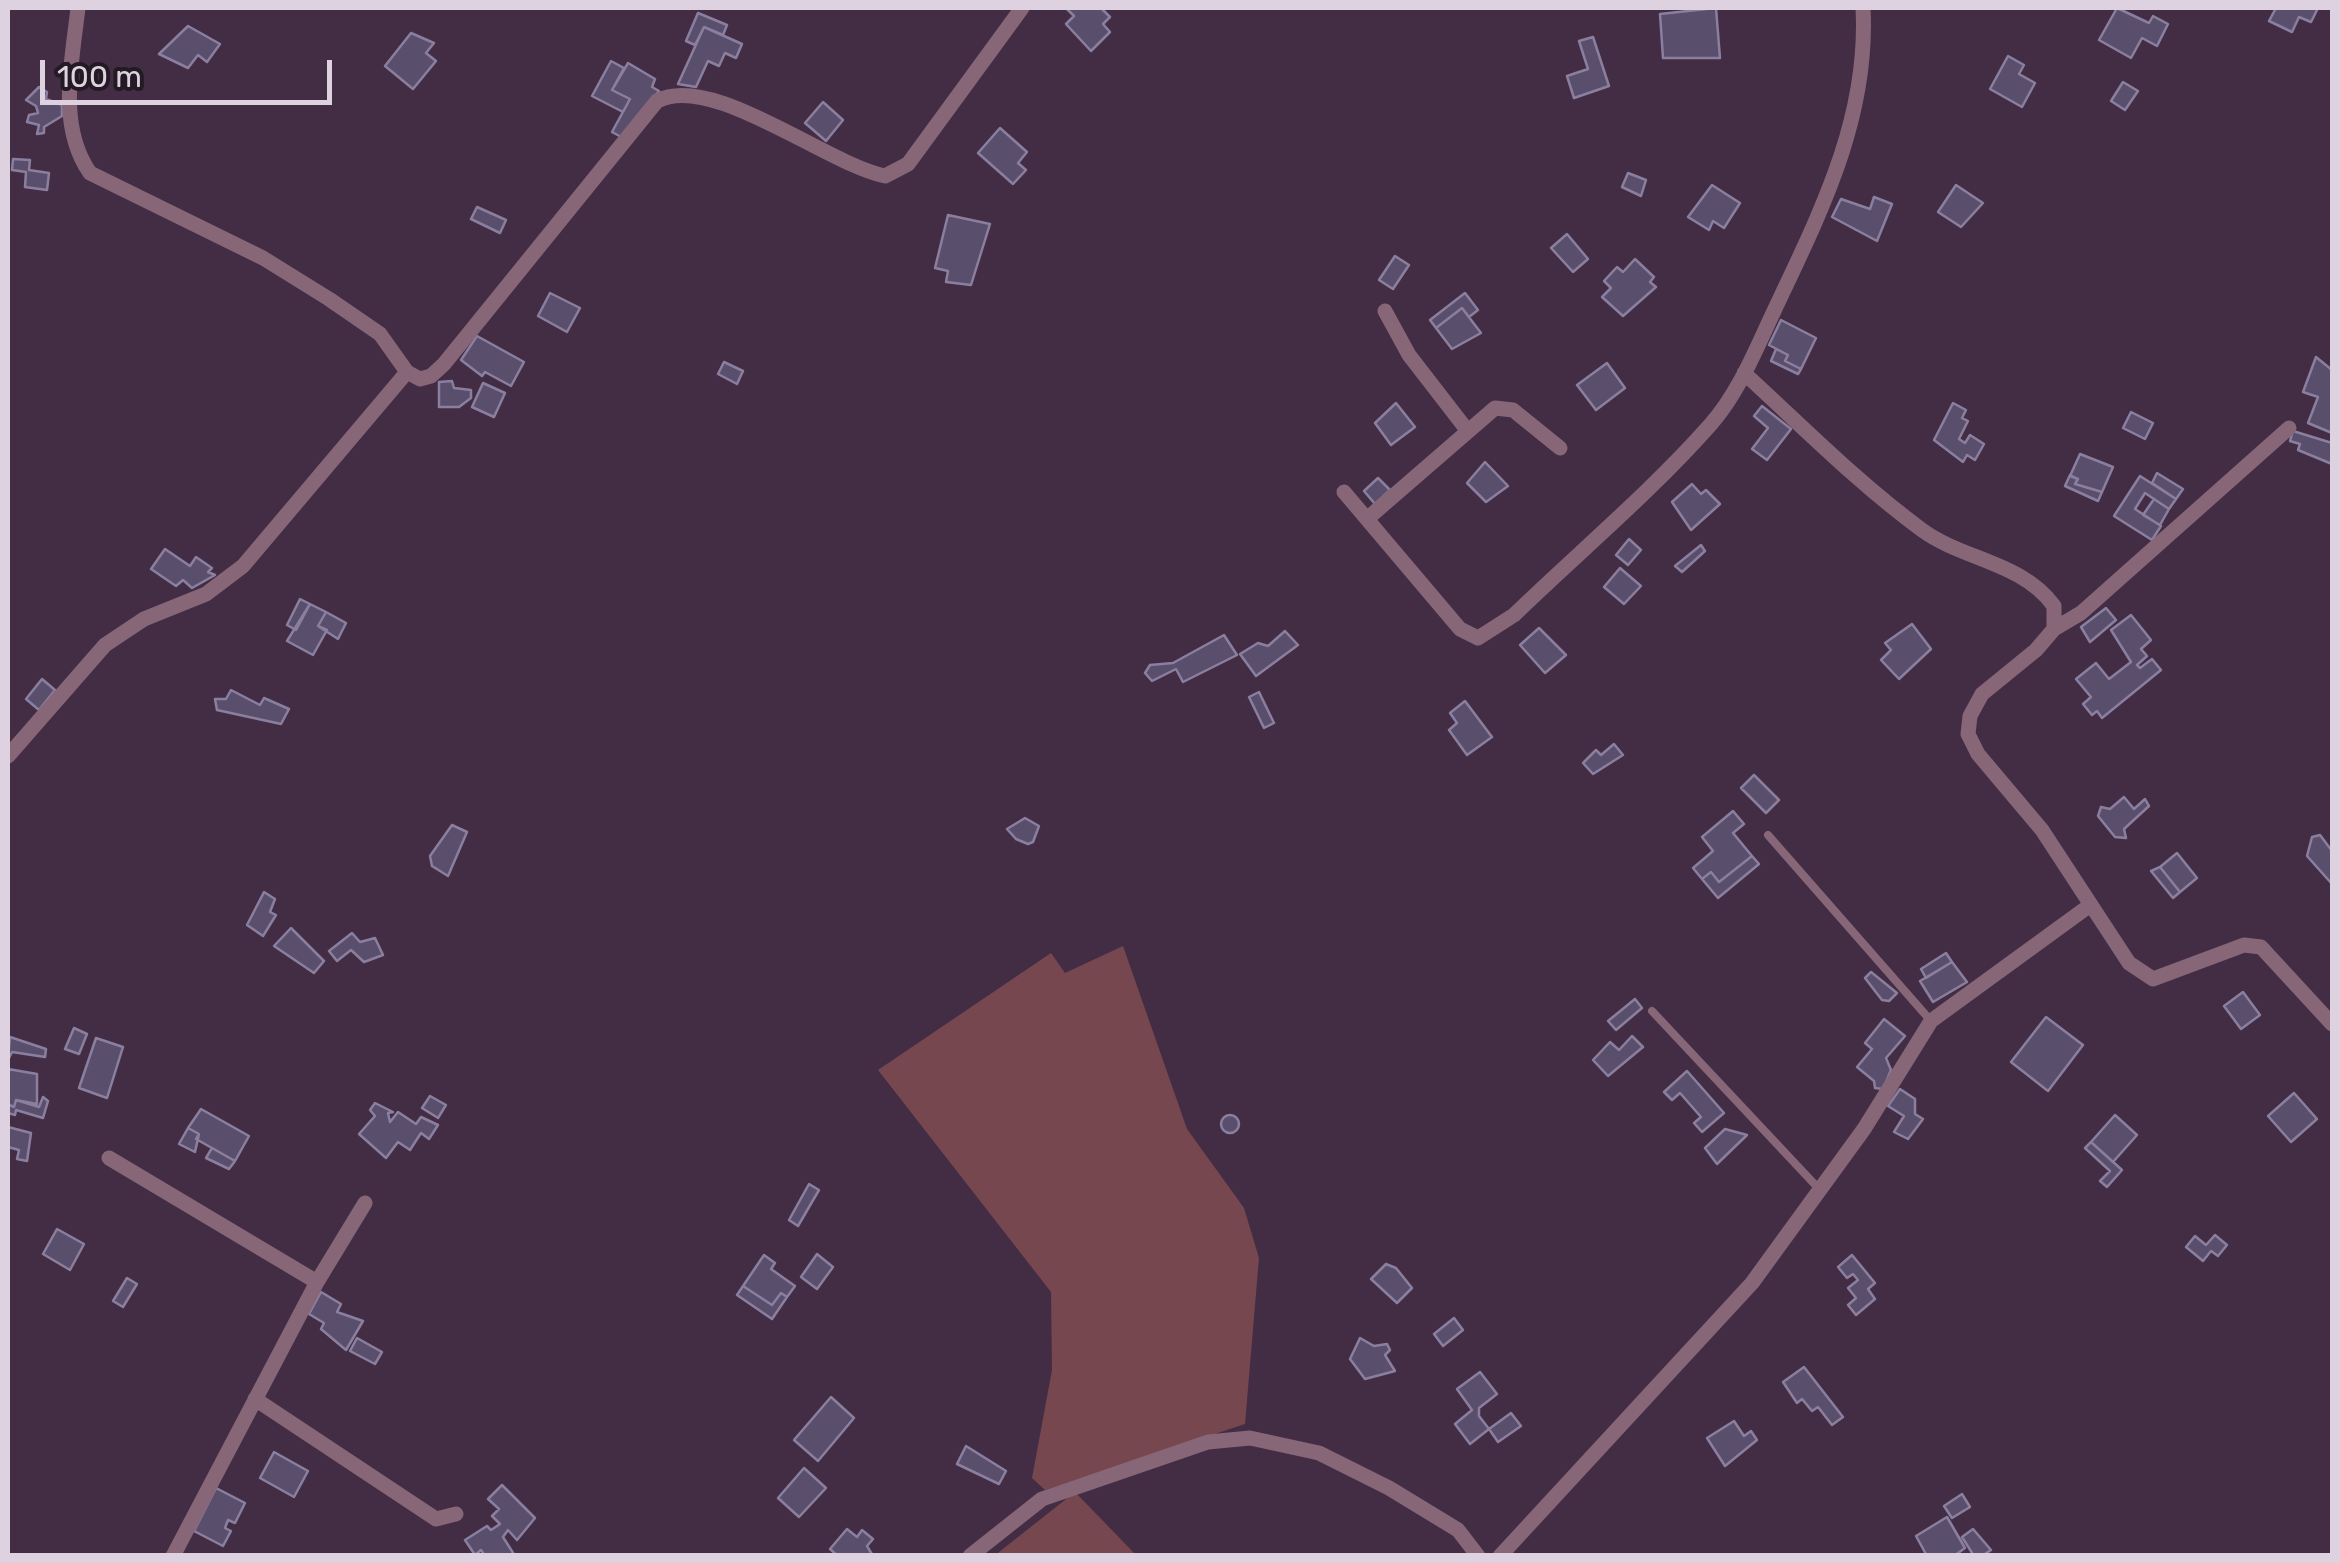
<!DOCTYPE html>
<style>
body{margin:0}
#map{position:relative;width:2340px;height:1563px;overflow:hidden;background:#432d44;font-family:Rubik,sans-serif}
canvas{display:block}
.frame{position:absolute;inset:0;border:10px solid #dfd2e0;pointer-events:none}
.scale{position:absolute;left:40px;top:60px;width:292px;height:45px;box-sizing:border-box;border:5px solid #dfd2e0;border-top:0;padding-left:12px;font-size:30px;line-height:35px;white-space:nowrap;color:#dfd2e0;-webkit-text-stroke:8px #231a24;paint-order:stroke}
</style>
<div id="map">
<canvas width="2340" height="1563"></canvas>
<div class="frame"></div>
<div class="scale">100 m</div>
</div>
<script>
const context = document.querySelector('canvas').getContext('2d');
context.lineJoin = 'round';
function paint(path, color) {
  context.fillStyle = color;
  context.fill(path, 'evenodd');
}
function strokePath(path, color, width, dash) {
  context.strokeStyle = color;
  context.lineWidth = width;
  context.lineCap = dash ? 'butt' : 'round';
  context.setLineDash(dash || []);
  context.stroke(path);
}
paint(new Path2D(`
 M1123,946L1187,1129L1244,1208L1259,1258L1245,1424L1045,1490L1032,1478L1052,1370L1051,1292L878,1070L1051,953L1065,973Z
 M1075,1492L1136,1555L994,1556Z`), '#774750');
const building = new Path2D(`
 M1066,8H1101L1110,17L1103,24L1110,32L1091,51L1066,24L1074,16Z
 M1716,8L1720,58H1663L1660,14Z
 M2117,8L2149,23L2153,16L2168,24L2157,46L2142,38L2131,58L2099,40Z
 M2276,8H2318L2311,22L2299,17L2292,32L2269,21Z
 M698,13L727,25L723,35L704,27L695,45L686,41Z
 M188,26L220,44L207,62L198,55L188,68L159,54Z
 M704,27L742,44L736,58L725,53L719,66L708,61L696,87L678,84Z
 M411,33L434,43L426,53L436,61L413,89L385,66Z
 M1593,37L1609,86L1574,98L1567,76L1588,69L1579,41Z
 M2008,56L2024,65L2019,74L2035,83L2022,107L1990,89Z
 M611,61L624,68L612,90L630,99L623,112L592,96Z
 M628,63L655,79L652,87L659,91L623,138L612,132L630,99L612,90Z
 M2123,82L2138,91L2125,110L2111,101Z
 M39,87L47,92L46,99L62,105V116L44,127V133L37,134L39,125L27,122L29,115L38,113L36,106L26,100Z
 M823,102L843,120L826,141L805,123Z
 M1000,128L1027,152L1018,163L1026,170L1013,184L978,153Z
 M13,159L30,160L29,170L49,173L47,190L25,187L26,172L12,170Z
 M1628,173L1646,180L1641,196L1622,187Z
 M1712,185L1740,203L1724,228L1713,221L1709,230L1688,217Z
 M1956,185L1983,203L1961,227L1938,212Z
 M1874,197L1892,204L1877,241L1832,217L1841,199L1870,209Z
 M477,207L506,220L500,233L471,219Z
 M948,215L990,224L971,285L946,282L948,271L935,268Z
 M1567,234L1588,259L1573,272L1551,248Z
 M1395,256L1409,265L1393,289L1379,280Z
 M1635,259L1654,277L1650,282L1656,287L1623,316L1602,297L1611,288L1604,281L1617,267L1623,272Z
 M550,293L580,308L567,332L538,316Z
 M1465,293L1478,310L1469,317L1462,308L1436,328L1430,320Z
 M1462,308L1481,333L1452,349L1436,328Z
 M1781,320L1816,338L1801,369L1785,361L1788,355L1769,345Z
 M477,336L524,362L511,386L485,372L482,376L461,360Z
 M1776,349L1788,355L1785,361L1801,369L1798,374L1771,361Z
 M2316,357L2332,370V433L2308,423L2318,397L2303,392Z
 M724,362L743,371L737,384L718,374Z
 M1607,363L1625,388L1596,410L1577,385Z
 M452,381L454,388L471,390V398L459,407H439V382Z
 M483,383L505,393L494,417L472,407Z
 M1396,403L1415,427L1391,445L1375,423Z
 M1953,403L1966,410L1962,418L1968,421L1959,439L1965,443L1970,435L1984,444L1975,460L1967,455L1963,462L1934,440Z
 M1762,406L1791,429L1767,460L1752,449L1768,428L1754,416Z
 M2131,412L2153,423L2145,439L2123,428Z
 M2293,431L2332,443V464L2298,450L2300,444L2290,441Z
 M2080,454L2113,467L2102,492L2075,484L2078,479L2070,476Z
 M1485,462L1508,486L1486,502L1467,483Z
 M2157,473L2183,489L2176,499L2152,483Z
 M2070,475L2078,479L2075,484L2102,492L2098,501L2065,486Z
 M2140,476L2176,499L2169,509L2145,493L2135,509L2161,526L2152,540L2114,516Z
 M1378,478L1390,490L1375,504L1364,491Z
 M1692,484L1701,494L1706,490L1720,504L1691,530L1672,502Z
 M2154,499L2169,509L2160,525L2143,515Z
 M1629,539L1641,550L1628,565L1616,555Z
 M1701,545L1705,551L1682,572L1675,566Z
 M165,549L190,566L196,557L212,568L208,572L215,575L192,588L183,580L176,586L151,569Z
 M1620,568L1641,586L1624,604L1604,587Z
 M300,599L310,604L296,630L287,625Z
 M310,604L326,612L318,626L327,630L313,655L287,641Z
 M2106,608L2116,620L2090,642L2081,627Z
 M326,612L346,623L338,639L318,626Z
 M2131,615L2151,640L2141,649L2147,656L2137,665L2140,668L2152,659L2161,670L2102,718L2097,711L2092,715L2083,704L2091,697L2076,679L2096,663L2109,679L2131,662L2111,630Z
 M1912,624L1931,649L1899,679L1881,660L1891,650L1885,643Z
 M1539,628L1566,655L1545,673L1520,645Z
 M1285,631L1298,645L1256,676L1240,654L1258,643L1268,646Z
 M1224,635L1237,655L1183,682L1176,669L1152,681L1145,673L1150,665L1173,663Z
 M42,679L55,690L39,710L26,699Z
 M231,690L260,705L264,698L289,709L281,724L217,710L215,699H226Z
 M1259,692L1274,723L1264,728L1249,697Z
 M1465,701L1492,737L1467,755L1449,730L1457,723L1450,713Z
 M1614,744L1623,755L1593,774L1583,763L1596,750L1601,755Z
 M1754,775L1779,800L1766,813L1741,788Z
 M2124,797L2134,809L2145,799L2149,806L2124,829L2126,838L2115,837L2098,816L2101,807L2110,809Z
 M1733,811L1744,824L1733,833L1752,856L1719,882L1711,872L1702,879L1693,868L1713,851L1702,837Z
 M1025,818L1039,826L1033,842L1028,844L1016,839L1007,829Z
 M452,825L467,832L448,876L432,866L430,856Z
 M2320,835L2332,851V884L2307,856L2312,837Z
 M2177,853L2197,878L2180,892L2160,867Z
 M1752,856L1759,864L1718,898L1702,879L1711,872L1719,882Z
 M2160,867L2180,892L2173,898L2151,871Z
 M264,892L275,899L270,912L276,915L263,936L247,925Z
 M291,928L324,961L314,973L274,946Z
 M352,933L360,942L375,938L383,955L364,962L351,950L337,961L329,951Z
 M1946,953L1952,962L1926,978L1921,969Z
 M1952,962L1967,982L1933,1002L1920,981Z
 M1871,972L1897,993L1889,1001L1882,1000L1865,978Z
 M2243,992L2260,1015L2241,1029L2224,1006Z
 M1635,999L1642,1008L1616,1030L1608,1021Z
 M2046,1017L2083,1045L2048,1091L2011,1062Z
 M1884,1019L1905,1036L1886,1058L1891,1070L1883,1089L1875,1088L1874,1081L1857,1067L1872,1049L1865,1043Z
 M74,1028L87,1034L79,1054L65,1049Z
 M1632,1036L1643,1047L1608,1076L1593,1060L1610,1042L1619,1050Z
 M10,1037L46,1049L45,1057L12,1052L8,1060Z
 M96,1038L123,1047L107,1098L79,1088Z
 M8,1069L37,1074V1104L16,1100L14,1107L8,1104Z
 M1687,1071L1724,1113L1702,1132L1694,1123L1701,1117L1680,1093L1672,1100L1664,1092Z
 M1900,1089L1915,1099V1114L1923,1119L1908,1139L1894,1132L1904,1116L1888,1106Z
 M2294,1093L2317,1119L2291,1142L2268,1116Z
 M430,1096L446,1105L438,1118L422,1108Z
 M43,1097L48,1101L43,1118L16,1110L15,1115L8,1113L9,1105L14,1107L16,1100L39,1107Z
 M375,1103L393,1112L388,1113L390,1122L398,1112L416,1124L421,1117L438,1125L429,1139L421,1133L410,1150L398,1142L386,1158L359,1134L375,1116L370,1110Z
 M201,1109L249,1136L235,1161L196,1139L199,1134L188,1128Z
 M1221 1124a9 9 0 1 1 18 0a9 9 0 1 1-18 0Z
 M2115,1115L2137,1135L2113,1162L2091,1142Z
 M8,1127L31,1133L27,1161L17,1159L19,1150L8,1147Z
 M188,1128L199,1134L195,1152L179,1144Z
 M1725,1129L1747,1135L1717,1164L1705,1148Z
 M2091,1142L2122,1170L2107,1187L2100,1181L2110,1171L2085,1148Z
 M212,1148L235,1161L229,1169L206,1158Z
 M809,1184L819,1190L798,1226L789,1220Z
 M57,1229L84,1244L70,1270L43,1254Z
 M2215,1235L2227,1245L2218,1256L2211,1251L2203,1261L2186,1247L2195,1236L2206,1245Z
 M817,1254L833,1267L817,1289L801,1277Z
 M764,1255L775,1263L771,1269L795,1286L787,1297L781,1293L772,1305L743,1286Z
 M1852,1255L1875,1283L1868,1289L1875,1299L1856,1315L1848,1305L1856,1298L1848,1288L1858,1280L1853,1274L1847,1278L1838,1267Z
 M1386,1264L1396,1268L1412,1288L1397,1303L1371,1279Z
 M127,1278L137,1284L123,1307L113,1301Z
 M743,1286L772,1305L781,1293L787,1297L772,1319L737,1295Z
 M321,1292L341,1304L337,1312L363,1321L346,1350L321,1329L324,1323L309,1314Z
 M1454,1318L1463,1330L1443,1346L1434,1334Z
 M357,1338L382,1352L375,1364L350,1351Z
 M1360,1338L1374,1346L1387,1344L1390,1350L1385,1355L1395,1371L1365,1379L1350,1359Z
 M1804,1367L1843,1417L1832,1425L1818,1407L1812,1411L1802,1399L1797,1403L1783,1382Z
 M1480,1372L1497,1394L1479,1408V1416L1489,1429L1470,1444L1455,1424L1472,1410L1457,1389Z
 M831,1397L854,1418L818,1461L794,1440Z
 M1511,1413L1521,1426L1498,1442L1489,1429Z
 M1734,1421L1744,1436L1751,1431L1757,1440L1725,1466L1707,1438Z
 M966,1446L1006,1471L999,1484L957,1464Z
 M274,1452L308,1471L294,1497L260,1478Z
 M804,1468L826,1488L799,1517L778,1498Z
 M502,1485L535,1518L517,1540L508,1530L503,1537L515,1556H485L481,1550L475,1555L465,1540L487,1526L491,1530L500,1524L492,1516L499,1509L488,1499Z
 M216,1488L245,1503L235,1523L228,1520L225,1528L231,1531L223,1546L194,1531Z
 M1962,1494L1970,1507L1952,1518L1944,1506Z
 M1947,1517L1965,1548L1954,1556H1927L1916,1536Z
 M847,1529L857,1537L862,1530L873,1539L867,1546L873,1556H838L830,1549Z
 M1973,1529L1991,1550L1982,1556H1974L1962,1537Z`);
paint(building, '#594e6b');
strokePath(building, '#8b7f9f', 2.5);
strokePath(new Path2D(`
 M1768,835L1931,1021
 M1652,1011L1820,1190`), '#876678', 8);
strokePath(new Path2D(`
 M78,8C72,62 57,126 90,173L263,258L329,299L380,334L407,372L420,379L431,376L444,364L657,101C712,72 826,164 885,176L908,164L1022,8
 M1385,311L1409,355L1467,430
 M1744,373C1802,426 1859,484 1922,530C1963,560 2022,562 2054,606V629L2036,650L1982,694L1970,716L1968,734L1978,754L2042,830L2129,963L2153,979L2244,945L2261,947L2332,1024
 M1344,492L1460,629L1478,638L1514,615C1579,552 1651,492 1711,424C1739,392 1756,349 1774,311C1820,213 1869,119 1863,8
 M1368,518L1495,408L1513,410L1560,448
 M2054,629L2081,613L2289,428
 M8,756L105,645L144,619L206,594L243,566L407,372
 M109,1158L317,1282
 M255,1399L436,1519L456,1514
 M173,1556L317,1282L365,1203
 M970,1556L1042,1499L1208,1442L1250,1438L1319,1453L1389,1488L1458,1530L1478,1556
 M1500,1556L1752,1283L1864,1129L1931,1021L2089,906`), '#876678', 15);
</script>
